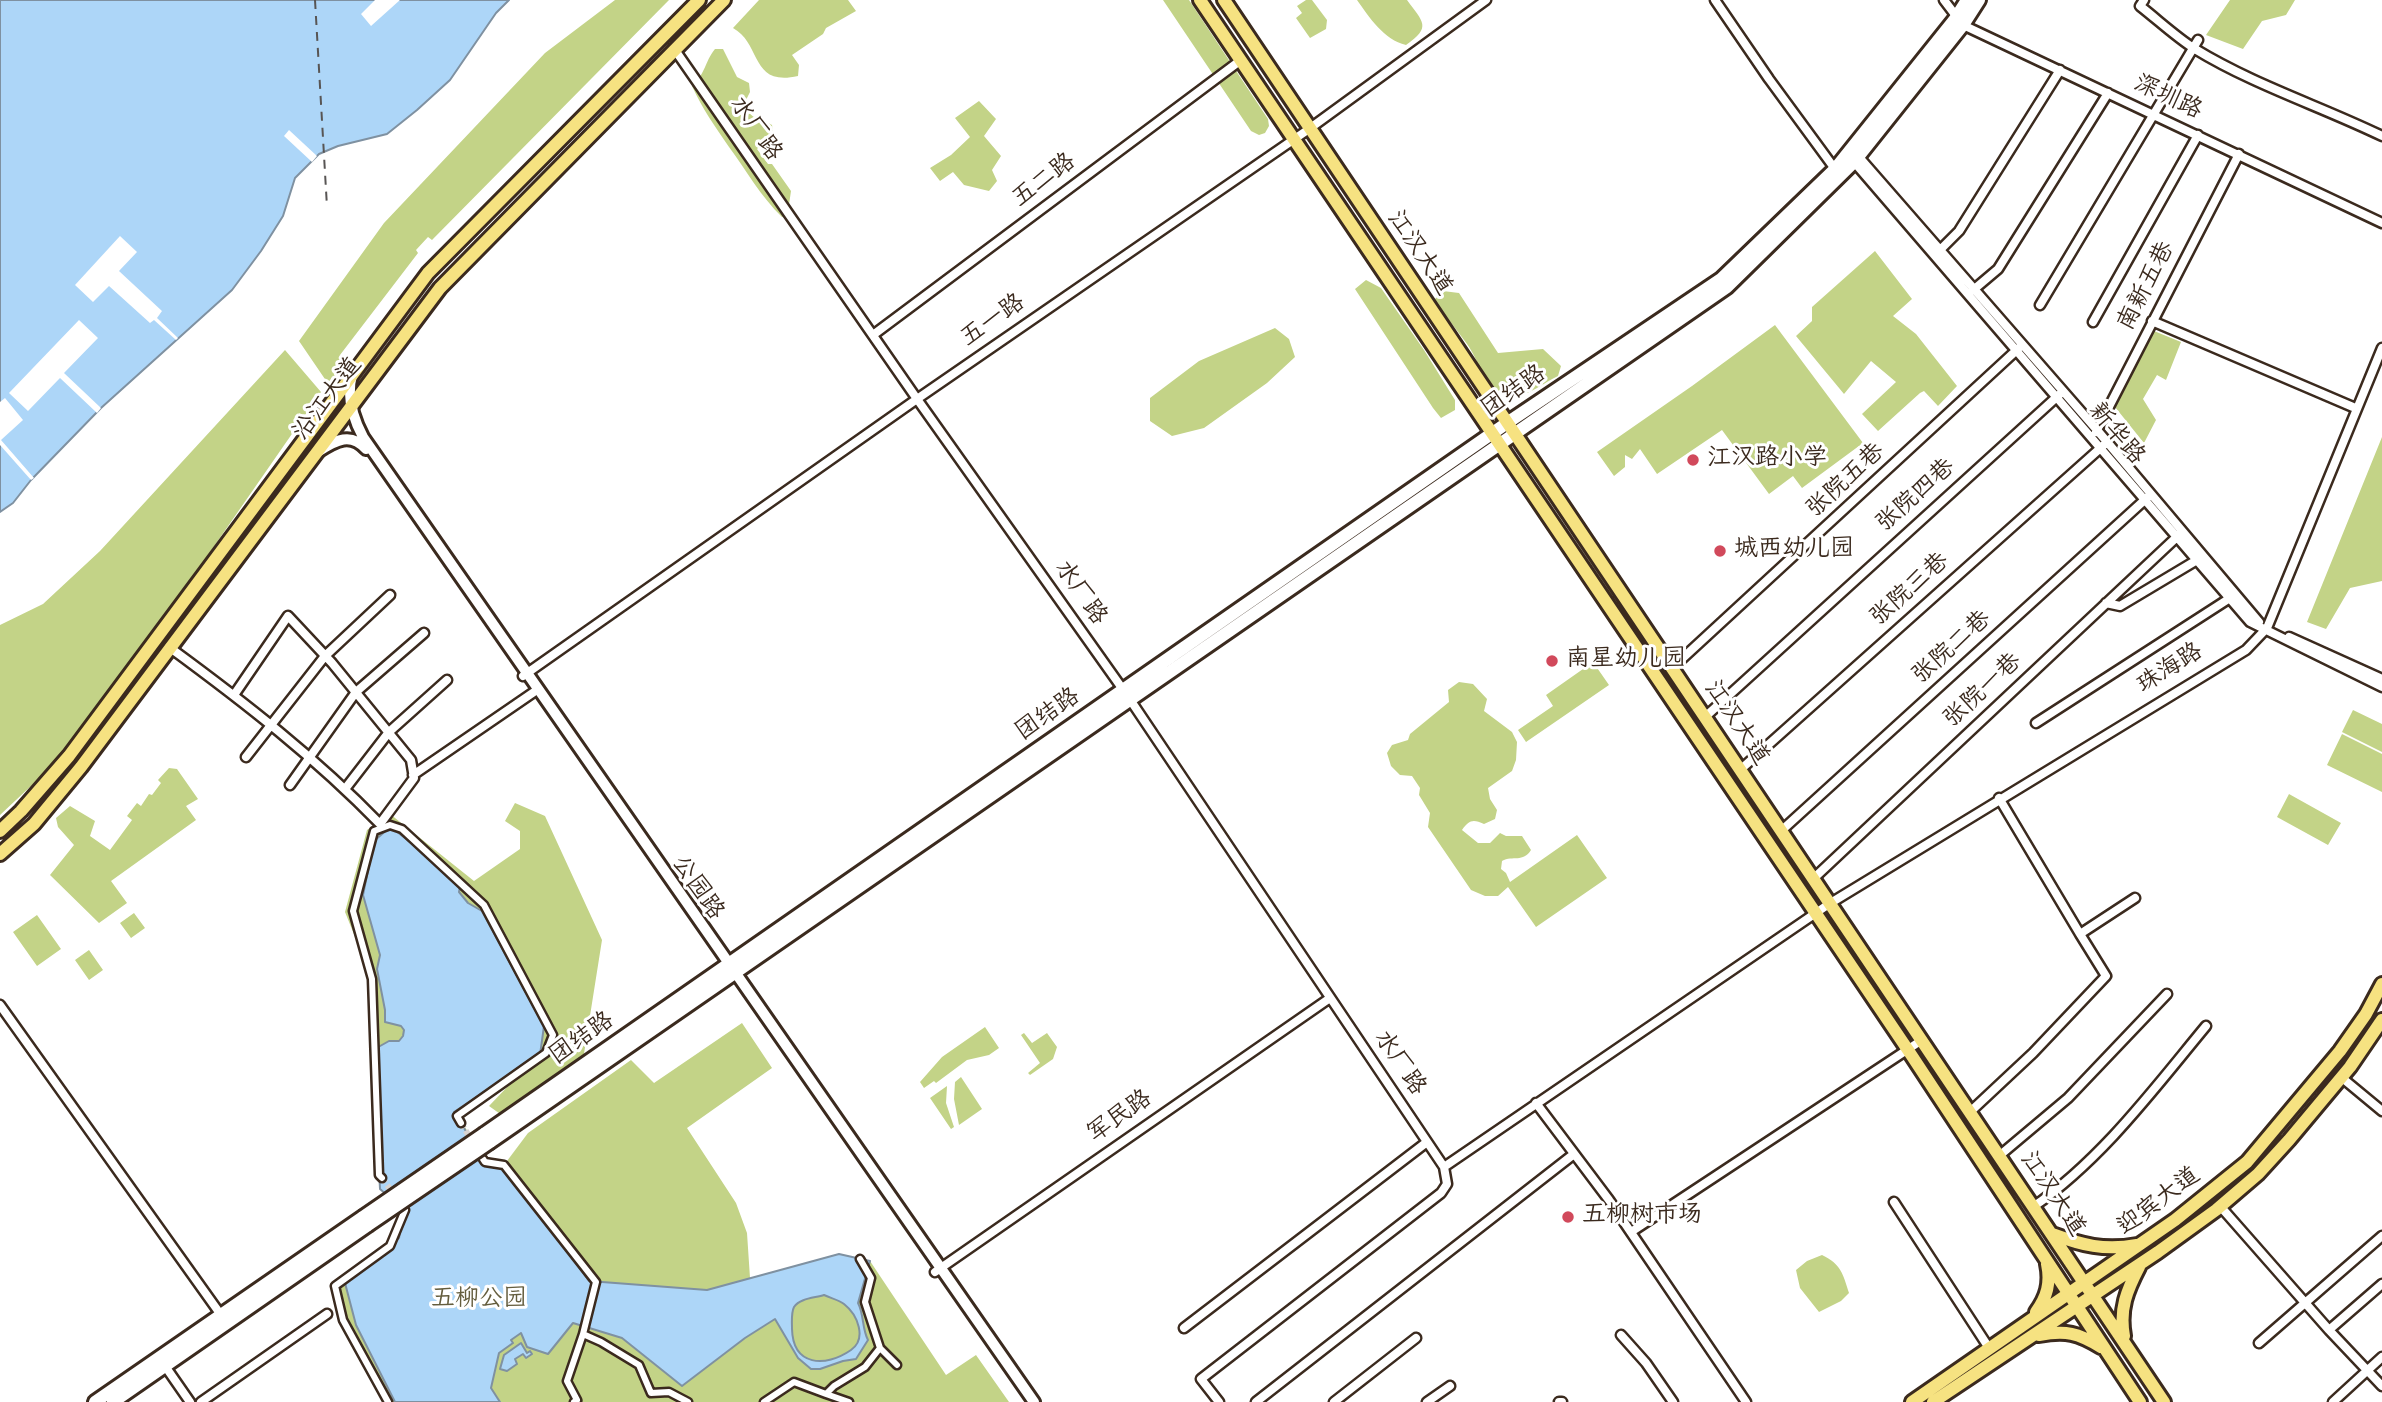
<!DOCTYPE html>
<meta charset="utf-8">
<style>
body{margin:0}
canvas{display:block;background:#fff}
</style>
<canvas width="2382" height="1402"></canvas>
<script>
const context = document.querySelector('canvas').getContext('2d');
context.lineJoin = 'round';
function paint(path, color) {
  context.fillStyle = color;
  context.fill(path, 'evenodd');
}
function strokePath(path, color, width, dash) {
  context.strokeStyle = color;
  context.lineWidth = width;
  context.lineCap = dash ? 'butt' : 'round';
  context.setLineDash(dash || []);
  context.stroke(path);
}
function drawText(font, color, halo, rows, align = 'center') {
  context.font = font + ' Kalam,"LXGW WenKai TC",sans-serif';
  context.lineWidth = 6;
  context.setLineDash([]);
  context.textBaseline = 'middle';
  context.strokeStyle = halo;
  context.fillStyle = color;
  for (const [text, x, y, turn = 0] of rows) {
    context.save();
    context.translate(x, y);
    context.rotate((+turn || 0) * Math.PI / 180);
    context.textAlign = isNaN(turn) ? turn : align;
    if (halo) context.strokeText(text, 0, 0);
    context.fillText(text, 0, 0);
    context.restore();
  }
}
paint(new Path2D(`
 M615,0H669L432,240L428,237L416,250L418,253L340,355L349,359L329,385L299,341L384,223L545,53Z
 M759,0H848L856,11L826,28L823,34L792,55L799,65L798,76C750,87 762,44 733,28Z
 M1163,0H1189L1268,119L1269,126L1265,133L1259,135L1251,131Z
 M1306,0H1312L1327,20L1326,29L1310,38L1296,18L1302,13L1297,6Z
 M1357,0H1407C1423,22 1432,27 1406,45C1384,40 1369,17 1357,0Z
 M2230,0H2295L2286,15L2262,21L2243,49L2206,35Z
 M715,49H723L737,77L749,83L750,92L745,102C751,122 757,116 772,125L773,132L757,149L768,164H772L791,191L787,218L782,217C761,197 746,170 729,147C714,125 703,110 692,86C706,73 704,63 715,49Z
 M979,101L996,119L984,136L1001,156L992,170L997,181L989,191L964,185L953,172L940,181L930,168L951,155L970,137L955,118Z
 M1875,251L1912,299L1893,316L1916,334L1957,386L1938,406L1924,391L1920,393L1878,431L1862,414L1896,382L1871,361L1844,394L1796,336L1812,321V307Z
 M1366,280L1381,288L1424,350L1455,400V410L1441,418L1433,408L1355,289Z
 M1443,291L1459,293L1498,353L1543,349L1561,366L1558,376C1545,382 1527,397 1513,396C1486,394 1480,362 1467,344C1456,329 1445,315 1434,300Z
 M1775,325L1863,443L1802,488L1793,476L1769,494L1722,430L1657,474L1640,449L1632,459L1625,455V467L1614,476L1597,452L1692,386Z
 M1275,328L1289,339L1295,357L1267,383L1204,428L1172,436L1150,421V398L1199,361Z
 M2154,331L2181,342L2166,380L2157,375L2143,399L2156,420L2144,443L2115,407Z
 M285,350L321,392L79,741L0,815V625L43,604L100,551Z
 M2382,437V581L2350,588L2326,629L2307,622Z
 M1593,662L1609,685L1526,742L1518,730L1553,706L1546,695Z
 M1459,682L1473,684L1487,699L1484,711L1512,732L1517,742L1516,760L1512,771L1488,788L1490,799L1497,810L1495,819L1484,824C1473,819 1469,820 1462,830L1478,843H1490L1500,833L1506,836H1522L1531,850C1523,863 1513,855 1502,861L1501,869L1506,873L1510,882L1577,835L1607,878L1536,927L1508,887L1498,896H1485L1471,890L1428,827L1430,813L1419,795L1420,788L1412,776L1400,775L1391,766L1387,753L1392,745L1408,740L1410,734L1449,702L1448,690Z
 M2353,710L2382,724V752L2342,732Z
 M2342,734L2382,754V792L2327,765Z
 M169,768L177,769L198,799L186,806L196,820L111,881L127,903L99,923L50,875L74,845L58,827L56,818L70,806L95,821L90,836L110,850L132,820L127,816L137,803L141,806L149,794L152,795L161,783L158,780Z
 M2289,794L2341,823L2328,845L2277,817Z
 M515,803L545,816L602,940L583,1060L503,1116L489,1106L532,1061L461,1120L485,1162L504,1165L528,1133L631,1060L654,1083L742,1023L772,1068L687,1128L736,1203L747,1233L750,1278L839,1254L870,1261L946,1375L976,1355L1009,1402H388L343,1320L339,1288L399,1238L404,1210L380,1189L372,979L345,912L367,830L390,814L474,881L520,849V831L505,821Z
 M134,913L145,928L131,938L120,923Z
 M37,915L61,949L37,966L13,932Z
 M89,950L103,970L89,980L75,960Z
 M985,1027L999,1048L989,1055L967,1060L936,1083L934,1081L924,1088L920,1082L942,1057Z
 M1024,1033L1032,1043L1047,1033L1057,1047L1053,1059L1030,1075L1028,1073L1040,1063L1021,1035Z
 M961,1077L982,1109L959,1125L954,1099L955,1082Z
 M947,1086L946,1103L954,1127L951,1129L930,1098Z
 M1822,1255C1841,1264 1843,1274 1849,1293L1841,1301L1819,1312L1800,1288L1796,1270L1807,1261Z`), '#c3d387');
const water = new Path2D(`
 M0,0H509L496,13L450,80L417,110L387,134L338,146L319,154L295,178L283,216L261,251L232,290L101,408L31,480L13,503L0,512Z
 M389,828L396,831L452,875L460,887L459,892L468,903L482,911L544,1026L540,1055L454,1112L485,1162L504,1165L589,1281L707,1290L839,1254L870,1261L858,1303C864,1314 862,1329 868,1340L856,1359L843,1361L820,1369H811L798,1358L775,1319L745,1338L682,1386L622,1338L573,1323L548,1354L527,1347L521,1333L511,1340L513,1343L499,1353L491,1388L500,1402H395L356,1325L345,1283L399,1238L404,1210L380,1189L373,1050L389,1041H399L403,1036L404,1030L401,1026L385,1022V1010L377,969L380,955L363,895L374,841ZM824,1295C830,1298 839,1300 844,1304C858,1315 867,1339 851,1350C825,1368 793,1366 792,1329C792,1322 791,1313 794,1307C800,1298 815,1298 824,1295Z
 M521,1343L527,1353L530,1351L532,1354L526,1358L523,1354L515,1359L517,1364L507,1371L500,1369L504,1355Z`);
paint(water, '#add6f8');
strokePath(water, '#7f91a1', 2);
paint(new Path2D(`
 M375,0H400L371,26L361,14Z
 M289,130L317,156L312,162L284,136Z
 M120,236L137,252L119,271L162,311L157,318L178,338L176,340L154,320L150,323L109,286L93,302L75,285Z
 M79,320L98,338L64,373L101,408L97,413L60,378L28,411L9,393Z
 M5,398L23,420L1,440L34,478L31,480L0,445V402Z`), '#fff');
strokePath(new Path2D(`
 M315,0L327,207`), '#585554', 2, [9, 7]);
strokePath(new Path2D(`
 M461,1123L483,1159
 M382,1178L395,1196`), '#d8d4d2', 6, [6, 3]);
const pedestrian = new Path2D(`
 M483,1159L485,1162L504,1165L596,1282L583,1334L567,1381L577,1400L574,1402
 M382,1178L379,1175L372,979L353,911L374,831L390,825L402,829L484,905L553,1035L546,1053L457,1116L461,1123
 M860,1259L871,1278L865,1302L880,1348
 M583,1334L601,1342L639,1365L651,1393L669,1392L688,1402
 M388,1402L343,1320L335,1286L390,1246L405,1210
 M764,1402L794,1382L826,1394
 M849,1402L826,1394L834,1386L865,1367L880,1348L897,1365`);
const minor = new Path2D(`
 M1715,0L1769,79L1835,169
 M1944,0L1963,25L2382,223
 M2144,0L2140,6C2158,20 2176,37 2195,49C2254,85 2320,106 2382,136
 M675,50L917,399L1129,698L1444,1167L1447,1184L1441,1193L1201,1379L1219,1402
 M1858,156L2097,430L2259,622
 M1854,162L2250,622L2382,687
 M1937,253L1959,231L2060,70
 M1972,291L1998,269L2108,93
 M2040,305L2198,40
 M2152,321L2353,407
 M2093,322L2198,135
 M873,335L1241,60
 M2096,432L2239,154
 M2106,603L2120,606L2197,560
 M2289,637L2382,679
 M169,647C244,702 316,758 380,824L414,778L411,760L332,663L288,616L234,695
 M1672,668L2020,347
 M523,676L917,399L1309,129L1486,0
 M1705,717L2060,394
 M2036,723L2230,598
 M246,757L325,656L390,595
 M1740,770L2105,444
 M413,775L534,692
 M290,785L356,692L424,633
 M345,789L389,732L447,680
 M1999,798L2080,934L2135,898
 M1781,831L2149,496
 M1813,879L2180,534
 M0,1005L221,1315
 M2341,1077L2382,1111
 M1536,1103L1609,1200L1746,1402
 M1970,1112L2033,1053L2106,976L2080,934
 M1999,1156L2068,1098L2167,994
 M1444,1167L1829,904L2246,650L2267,628L2382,348
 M1894,1202L1989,1348
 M2220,1206L2329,1330L2382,1386
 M2033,1207C2102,1159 2153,1090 2206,1026
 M1631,1232L1922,1040
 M935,1272L1330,998
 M1184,1328L1427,1142
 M2329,1330L2382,1284
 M1621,1335L1646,1363L1673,1402
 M2259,1343L2382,1236
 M165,1366L190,1402
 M201,1402L327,1314
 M1256,1402L1574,1154
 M1334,1402L1416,1338
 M1427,1402L1450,1386
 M1559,1402H1562
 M2333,1402L2382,1357`);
const tertiary = new Path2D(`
 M352,375C346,397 353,418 363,437L1034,1402
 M319,451C336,440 351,432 366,449`);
const secondary = new Path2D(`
 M484,1134L1507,423L1721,279L1835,169L1955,19L1967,0
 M490,1142L1727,287L1854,162L1963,25L1979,0
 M95,1402L363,1217
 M113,1402L368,1225`);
const primary = new Path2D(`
 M1200,0L1908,1050L2140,1402
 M1224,0L2164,1402
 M0,831L21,811L69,756L428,273L699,0
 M0,854L34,824L81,767L440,288L724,0
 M2052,1234C2082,1245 2104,1251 2137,1245
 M2036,1312C2047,1297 2051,1283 2047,1264
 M2039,1335C2066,1330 2078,1333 2101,1347
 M2124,1336C2119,1309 2127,1290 2139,1267
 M1912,1402L2175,1220L2247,1162L2340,1051L2366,1014L2382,984
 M1933,1402L2158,1252L2216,1210L2258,1174L2289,1140L2350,1067L2382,1020`);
strokePath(pedestrian, '#3b2a1e', 11);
strokePath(minor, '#3b2a1e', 13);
strokePath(tertiary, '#3b2a1e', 16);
strokePath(secondary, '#3b2a1e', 18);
strokePath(primary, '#3b2a1e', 18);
strokePath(pedestrian, '#fff', 6);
strokePath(minor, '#fff', 8);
strokePath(tertiary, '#fff', 10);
strokePath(secondary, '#fff', 12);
strokePath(primary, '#f6e281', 12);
const secondaryBridge = new Path2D(`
 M363,1217L484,1134
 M368,1225L490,1142`);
strokePath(secondaryBridge, '#3b2a1e', 18, []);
strokePath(secondaryBridge, '#fff', 12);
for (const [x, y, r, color] of [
 [1693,460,7,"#d1495b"],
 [1720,551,7,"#d1495b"],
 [1552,661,7,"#d1495b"],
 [1568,1217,7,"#d1495b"]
]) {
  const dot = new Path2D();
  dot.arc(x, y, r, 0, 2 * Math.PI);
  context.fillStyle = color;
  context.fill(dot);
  strokePath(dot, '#fff', 2.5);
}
drawText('24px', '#3b2a1e', '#fff', [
 ["深圳路",2167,99,25],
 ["水厂路",754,130,55],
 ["五二路",1045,182,-37],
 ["江汉大道",1418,254,56],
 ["南新五巷",2148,287,-63],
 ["五一路",994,322,-35],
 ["团结路",1515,393,-35],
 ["沿江大道",329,400,-53],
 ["新华路",2115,435,50],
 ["张院五巷",1847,482,-43],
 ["张院四巷",1917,497,-42],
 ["张院三巷",1911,591,-42],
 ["水厂路",1079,594,55],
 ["张院二巷",1953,649,-42],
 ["珠海路",2171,670,-32],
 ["张院一巷",1984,692,-43],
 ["团结路",1049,716,-35],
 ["江汉大道",1735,724,56],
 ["公园路",696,889,55],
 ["团结路",583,1040,-35],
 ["水厂路",1398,1064,56],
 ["军民路",1121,1118,-35],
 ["江汉大道",2051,1195,56],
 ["迎宾大道",2160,1203,-37]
]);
drawText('24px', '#3b2a1e', '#fff', [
 ["江汉路小学",1707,460],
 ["城西幼儿园",1734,551],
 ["南星幼儿园",1566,661],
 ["五柳树市场",1582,1217]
], 'left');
drawText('24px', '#645d3e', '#fff', [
 ["五柳公园",479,1301]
]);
</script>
